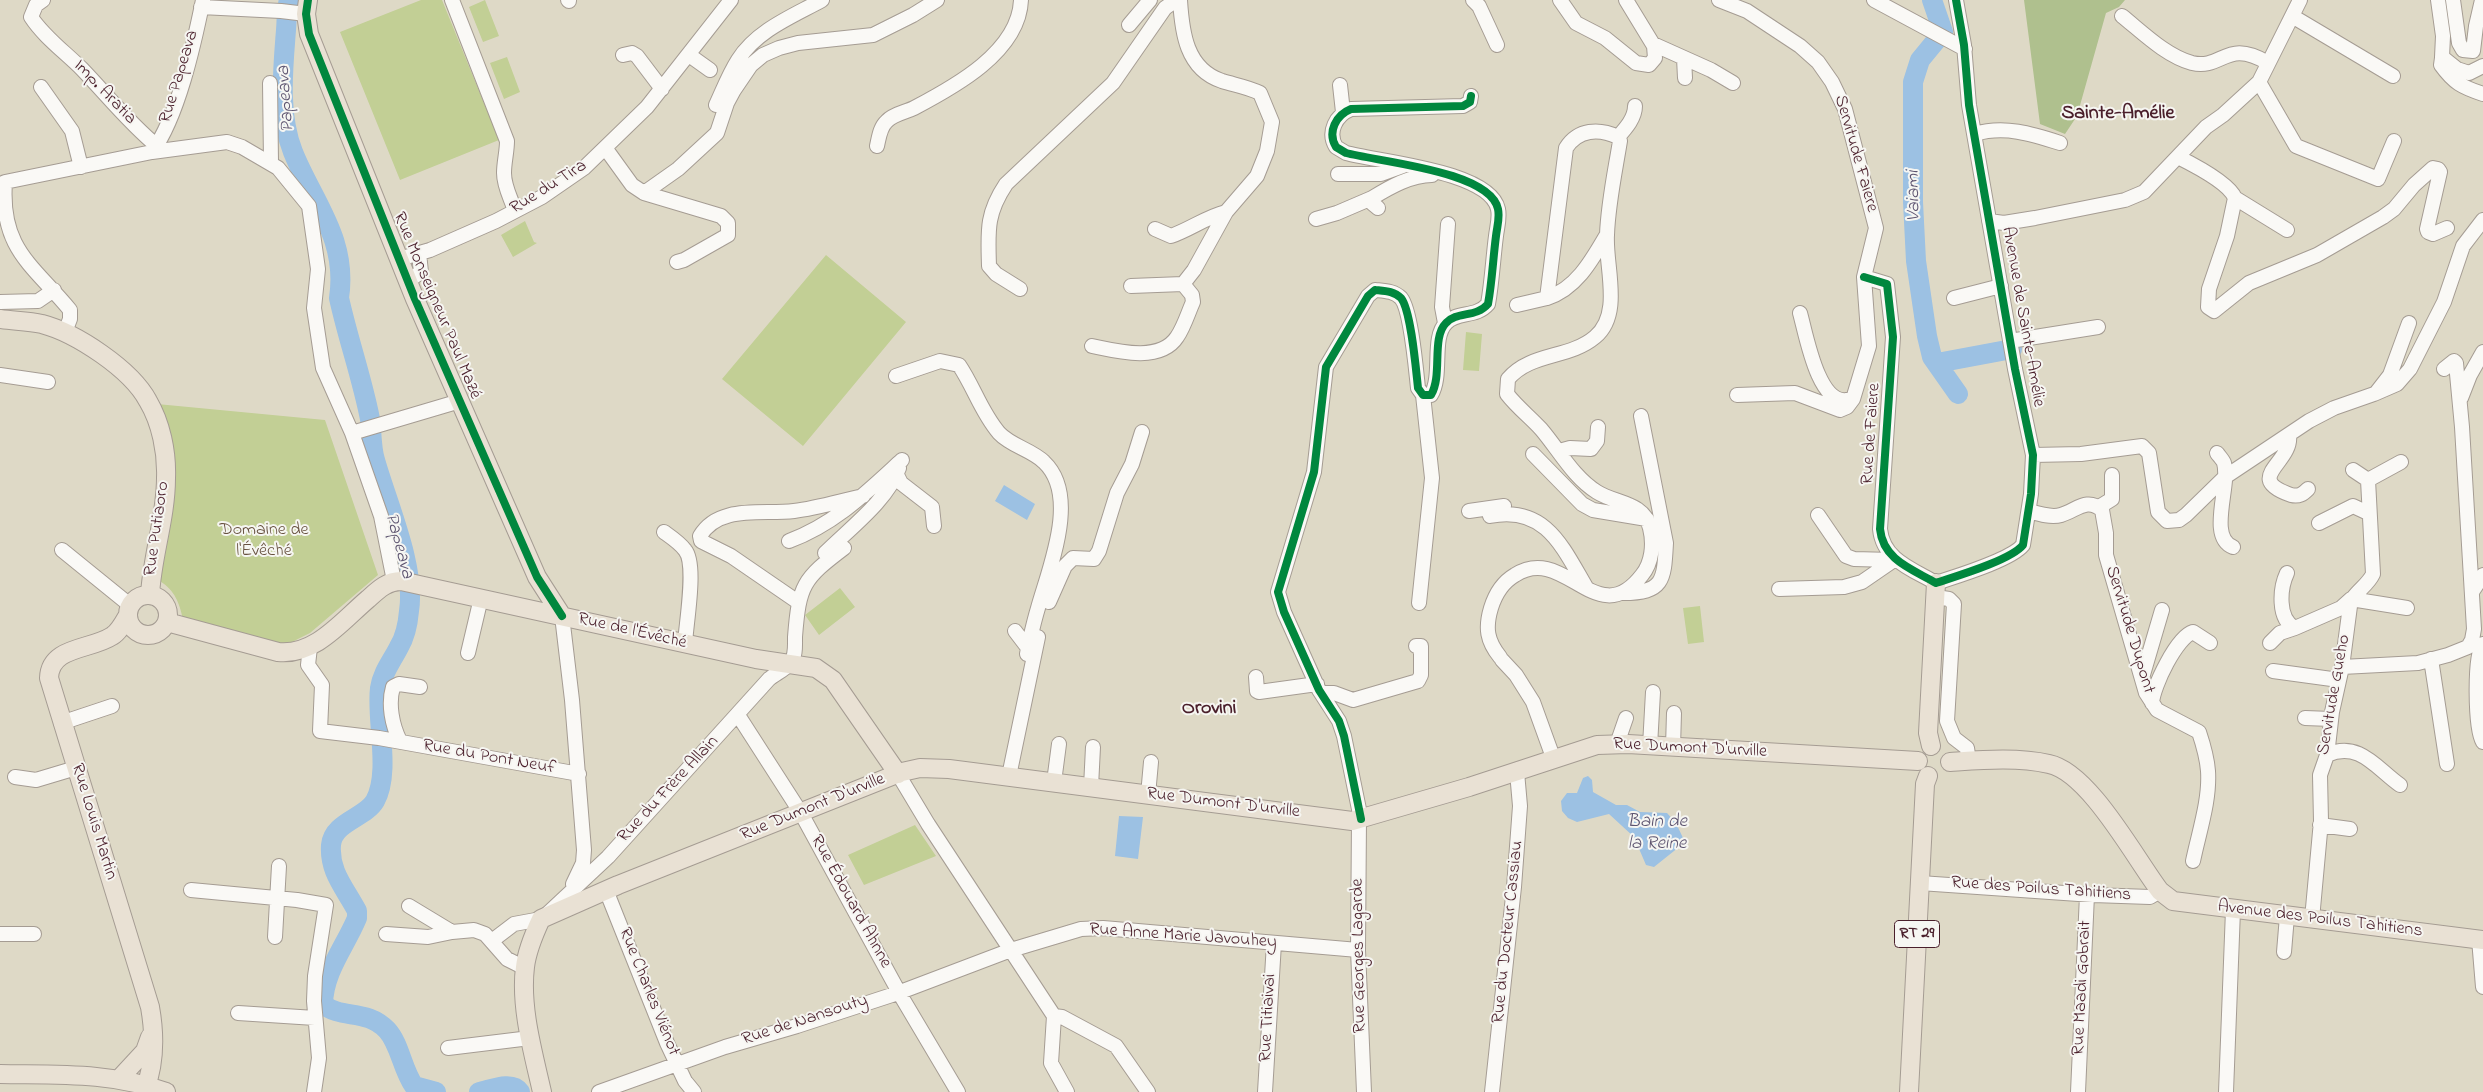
<!DOCTYPE html>
<meta charset="utf-8">
<style>
body{margin:0}
canvas{display:block;background:#ded9c6}
</style>
<canvas width="2483" height="1092"></canvas>
<script>
const context = document.querySelector('canvas').getContext('2d');
context.lineJoin = 'round';
function paint(path, color) {
  context.fillStyle = color;
  context.fill(path, 'evenodd');
}
function strokePath(path, color, width, dash) {
  context.strokeStyle = color;
  context.lineWidth = width;
  context.lineCap = dash ? 'butt' : 'round';
  context.setLineDash(dash || []);
  context.stroke(path);
}
function drawText(font, color, halo, rows, align = 'center') {
  context.font = font + ' "Indie Flower",sans-serif';
  context.lineWidth = 4;
  context.setLineDash([]);
  context.textBaseline = 'middle';
  context.strokeStyle = halo;
  context.fillStyle = color;
  for (const [text, x, y, turn = 0] of rows) {
    context.save();
    context.translate(x, y);
    context.rotate((+turn || 0) * Math.PI / 180);
    context.textAlign = isNaN(turn) ? turn : align;
    if (halo) context.strokeText(text, 0, 0);
    context.fillText(text, 0, 0);
    context.restore();
  }
}
paint(new Path2D(`
 M421,0H442L499,140L400,180L340,32Z
 M485,0L499,36L483,42L469,7Z
 M507,57L520,92L504,99L490,63Z
 M525,221L534,242L537,243L513,257L501,235Z
 M826,255L906,322L803,446L722,379Z
 M1466,332L1482,334L1479,371L1463,370Z
 M157,404L325,420L378,575L310,633L288,644L237,636L183,619C179,602 175,591 160,581Z
 M840,588L855,607L819,635L805,615Z
 M1700,606L1704,642L1688,644L1683,608Z
 M915,825L936,856L864,885L848,855Z`), '#c2cf95');
paint(new Path2D(`
 M2024,0H2125L2119,7L2106,13L2077,116L2065,134L2040,124Z`), '#afc08e');
paint(new Path2D(`
 M1004,485L1035,504L1027,520L995,501Z
 M1588,776L1592,780L1593,792L1616,805H1627L1640,812L1667,813L1676,823L1683,838L1679,847L1654,867L1646,865L1634,837L1609,814L1577,822L1568,818L1562,811L1561,801L1567,793H1577L1583,778Z
 M1119,816L1143,817L1138,859L1115,856Z`), '#9cc1e3');
strokePath(new Path2D(`
 M289,0C286,9 287,20 286,30C283,69 278,114 293,152C313,202 348,239 339,298C348,339 362,378 370,419C372,433 371,447 375,460C387,503 416,567 409,611C408,623 405,637 399,647C392,661 382,673 380,688C376,720 391,772 375,801C365,818 333,822 331,845C329,872 345,888 357,911V918C345,947 324,971 323,1004C341,1020 366,1008 387,1030C400,1044 402,1069 414,1086L436,1092
 M1932,0L1943,32L1920,60L1913,82V202L1916,261L1927,336L1932,357L1958,394
 M1937,363L2012,349
 M479,1092C490,1090 512,1080 520,1092`), '#9cc1e3', 20);
const minor = new Path2D(`
 M43,0L36,5L31,17C44,37 65,52 82,69C107,95 129,123 157,146
 M452,0L507,141C507,152 504,162 504,173C504,187 511,198 515,211
 M568,0L569,1
 M1473,0L1479,6L1497,45
 M1560,0L1576,23L1605,38L1636,63L1649,65L1655,58L1654,46L1626,0
 M1719,0L1747,11L1800,46L1818,62L1832,82L1845,109L1876,228L1864,277L1869,346L1853,399L1847,407L1840,410L1795,393L1737,395
 M1874,0L1965,49
 M2438,0L2443,36L2442,57L2457,69L2469,73L2483,66
 M2453,0L2459,43L2463,50L2473,51L2476,26L2482,0
 M201,7L281,11L306,14
 M2122,16C2142,32 2166,56 2192,63C2223,70 2226,38 2268,63
 M2292,16L2393,76
 M1129,25L1150,0
 M1653,44L1711,70L1733,83
 M623,55L632,53L637,56L662,89
 M689,55L710,70
 M1684,58L1685,78
 M2442,58L2441,65C2454,83 2462,87 2483,94
 M2259,82L2296,146L2378,179L2394,141
 M270,83L271,162
 M1340,85L1343,112
 M41,87L72,131L81,167
 M716,105C723,90 729,74 738,60C757,30 793,16 822,0
 M1975,134C2004,125 2032,134 2060,143
 M1618,137C1626,128 1635,118 1635,106
 M877,146C879,137 880,127 887,121C893,114 906,112 914,108C954,87 1019,52 1021,0
 M606,149L632,185L644,193L721,216L728,223V235L684,260L677,262
 M152,152C178,117 194,44 203,0
 M2178,157C2192,164 2229,183 2235,198L2227,236L2209,289L2208,307L2214,311L2249,283L2317,255L2383,217L2394,209L2414,185L2433,168L2438,169L2440,172L2427,229L2428,232L2433,234L2447,228
 M1338,174H1381L1403,166
 M644,193L678,169L717,133L727,103L734,90L751,65L763,55L779,48L798,43L873,35L913,15L937,0
 M2235,198L2287,230
 M1378,208L1372,203V198C1390,187 1411,175 1432,175
 M1316,219L1337,213L1372,198
 M1989,221L2004,223L2035,218L2125,200L2144,192L2206,127L2223,115L2259,82L2300,0
 M1155,229L1171,236C1191,229 1206,217 1226,212
 M399,259L430,250L496,221L542,197L584,168L647,107L731,0
 M1864,277L1887,284L1893,337L1880,529C1883,560 1912,569 1936,583C1957,576 2011,560 2023,545L2031,494L2033,455L2015,369L1969,105L1964,45L1956,0
 M408,281L421,272L419,253
 M1131,286L1183,284
 M1020,289L996,274L989,266C988,231 986,214 1006,184L1113,83L1165,8L1176,0
 M1954,298L2001,286
 M0,302L38,301L54,290
 M1517,305L1547,298
 M1800,313C1806,334 1818,405 1847,400
 M1445,323L1442,307L1448,224
 M65,332L70,319V310C33,265 0,249 5,182L152,152L227,142L242,147L278,168L309,206L318,269L314,308L323,368L352,433L381,516L394,581
 M2010,341L2098,327
 M1092,346C1116,351 1160,363 1177,337C1184,327 1188,313 1193,302L1192,295L1183,284L1194,270L1226,212L1257,176L1267,151L1272,122L1260,93C1248,87 1235,85 1222,81C1186,69 1182,32 1180,0
 M0,375L48,382
 M896,376L940,361L959,365C974,387 981,412 999,433C1011,446 1032,450 1044,462C1080,496 1049,568 1038,608C1034,621 1031,635 1028,648
 M2376,393L2390,375L2409,323
 M2461,398L2470,375L2483,352
 M352,433L460,401
 M2289,435C2293,463 2242,478 2291,495C2299,497 2303,494 2308,489
 M1559,451L1570,448L1591,449L1597,441L1598,427
 M2217,453C2219,456 2223,460 2224,463C2231,484 2207,537 2233,547
 M1533,454L1582,504L1593,510L1647,519
 M2033,455L2081,454L2142,446L2149,453L2158,512L2167,521L2179,520L2186,515L2225,477L2309,421L2334,408L2374,394L2397,384L2410,369L2444,302L2463,246L2483,220
 M2353,470L2368,480
 M897,475L901,483L932,507L934,526
 M2368,480L2401,462
 M2099,507L2112,499V475
 M1469,511L1504,506
 M2029,511C2039,514 2051,518 2061,515C2077,510 2087,497 2102,510L2106,533V555L2146,693L2157,710L2199,732C2203,744 2207,757 2208,771C2210,800 2199,832 2193,861
 M1818,515L1846,556L1854,559L1892,560
 M1490,516C1545,505 1562,546 1586,587
 M2319,523L2353,506L2368,513
 M664,532C671,537 680,543 685,550C697,564 686,623 685,644
 M789,541C835,524 867,492 902,460
 M62,550L131,606
 M825,553C850,528 887,501 899,468
 M2287,573C2280,588 2277,619 2295,628L2341,608L2351,599
 M1779,589L1844,587L1862,582L1894,560
 M2472,592L2483,575
 M1623,593C1664,593 1664,580 1666,543L1641,416
 M1936,597L1949,599L1954,604L1947,721L1954,738L1967,748L1969,761
 M2351,599L2407,608
 M798,602L731,556L701,541L700,536C719,504 763,515 794,511C817,508 840,501 863,496
 M1049,602L1065,566L1073,558L1094,559L1099,551L1117,493L1132,464L1142,432
 M1419,603L1432,478L1423,395
 M562,616L572,700L584,850L583,863L573,884
 M1015,631L1028,648L1027,654
 M2270,643L2280,633L2295,628
 M2483,644C2474,655 2475,729 2483,742
 M310,647L308,665L322,685L320,731L379,738L579,774
 M468,653L481,598
 M1500,657C1487,641 1485,628 1491,608C1495,595 1503,582 1515,575C1565,543 1597,634 1642,575C1652,563 1654,544 1650,528C1644,502 1616,504 1597,492C1573,477 1559,450 1541,429C1530,417 1517,407 1507,394L1508,379C1531,352 1569,359 1595,337C1623,314 1605,266 1607,235C1608,204 1615,172 1620,141L1618,137C1599,128 1578,129 1566,148L1547,298C1576,289 1592,260 1606,236
 M2431,659L2447,764
 M1502,660L1516,675L1533,702L1554,760
 M2342,667L2418,663L2448,655L2468,647L2472,640L2474,629L2462,427L2456,363L2454,361L2444,369
 M2273,671L2339,680
 M1256,677L1257,691L1259,692L1317,684
 M2142,678L2162,610
 M1323,693H1334L1353,700L1418,681L1421,675V646H1416
 M2152,703C2153,686 2177,637 2193,632L2210,643
 M738,715L801,813L901,996L958,1092
 M2305,718L2331,719
 M61,723L112,706
 M400,741C392,725 388,704 393,687L399,684L420,687
 M1617,744L1626,718
 M1650,746L1653,692
 M1673,747L1674,713
 M2327,755C2359,740 2377,769 2400,785
 M898,774L928,824L1054,1016
 M1009,776L1038,637
 M15,777L36,780L76,768
 M1054,782L1059,744
 M1091,787L1093,747
 M1148,795L1151,762
 M1359,819L1358,950L1364,1092
 M1361,819L1344,736L1339,721L1319,690L1284,612L1278,592L1314,472L1326,367L1368,296L1375,290C1385,291 1394,291 1401,298C1411,310 1416,370 1418,388L1423,395H1431C1443,375 1431,338 1446,323C1457,311 1476,318 1488,304C1492,282 1493,259 1496,236C1497,227 1500,218 1498,209C1490,171 1380,162 1346,153L1336,147C1327,132 1336,115 1351,109L1463,106L1470,102L1471,96
 M2320,825L2350,829
 M1920,883L2093,895L2150,897L2160,891
 M191,890L297,900L326,905L315,976L314,1001L319,1058L314,1092
 M606,890L667,1043L685,1081L694,1092
 M409,906L452,932L474,930L485,934L507,959L525,968
 M546,915L608,857L769,679C775,674 786,669 790,663C796,657 795,645 795,637C799,585 803,579 844,548
 M2312,919L2321,821L2320,775L2327,755L2332,712L2342,667L2350,606C2352,593 2367,587 2373,574L2368,480
 M0,934H34
 M386,934L428,937L452,932
 M275,937L279,866
 M2479,939L2483,987
 M493,940L514,924L541,919
 M2284,952L2287,916
 M238,1013L315,1018
 M1054,1016L1062,1017L1116,1046L1148,1092
 M1054,1016L1051,1063L1067,1092
 M448,1048L530,1038
 M599,1092L725,1047L797,1026L895,994L1011,950L1081,929L1103,928L1358,950
 M1265,1092L1274,943
 M1492,1092L1514,887L1520,806L1517,772
 M2078,1092L2087,895
 M2226,1092L2233,910`);
const major = new Path2D(`
 M308,0L306,14L309,34L415,299L537,577L562,616
 M0,319C14,321 28,321 42,324C76,333 131,369 148,401C161,423 167,452 166,478C166,518 152,556 150,595
 M128 615a20 20 0 1 1 40 0a20 20 0 1 1-40 0Z
 M128,615C124,622 119,632 112,636C91,650 50,646 49,678L150,1007C155,1035 155,1065 144,1092
 M167,622L278,652C315,656 342,621 368,599C378,590 387,581 401,581L756,659L816,668L833,680L898,774
 M1931,746L1928,733L1936,583
 M1950,762C1982,760 2017,757 2049,764C2089,772 2135,858 2160,891L2173,901L2483,940
 M0,1074C56,1075 112,1072 166,1092
 M120,1078L145,1051L150,1037
 M542,1092C533,1052 520,1007 525,967C527,950 534,934 541,919L618,885L902,772L920,768L949,769L1352,821L1469,787L1597,745L1628,744L1918,761
 M1909,1092L1925,784L1928,776`);
strokePath(minor, '#a59c93', 16);
strokePath(major, '#a59c93', 20);
strokePath(minor, '#faf9f6', 14);
strokePath(major, '#e9e1d4', 18);
strokePath(new Path2D(`
 M308,0L306,14L309,34L415,299L537,577L562,616
 M1864,277L1887,284L1893,337L1880,529C1883,560 1912,569 1936,583C1957,576 2011,560 2023,545L2031,494L2033,455L2015,369L1969,105L1964,45L1956,0
 M1361,819L1344,736L1339,721L1319,690L1284,612L1278,592L1314,472L1326,367L1368,296L1375,290C1385,291 1394,291 1401,298C1411,310 1416,370 1418,388L1423,395H1431C1443,375 1431,338 1446,323C1457,311 1476,318 1488,304C1492,282 1493,259 1496,236C1497,227 1500,218 1498,209C1490,171 1380,162 1346,153L1336,147C1327,132 1336,115 1351,109L1463,106L1470,102L1471,96`), '#00873e', 8);
for (const [x, y, w] of [
 [1917,934,45]
]) {
  const box = new Path2D();
  box.roundRect(x - w / 2, y - 13.5, w, 27, 4);
  context.fillStyle = '#f6f6f2';
  context.fill(box);
  strokePath(box, '#4a1f2b', 1);
}
drawText('bold 16px', '#4a1f2b', null, [
 ["RT 29",1917,934]
]);
drawText('18px', '#4a1f2b', '#f6f6f2', [
 ["Rue Papeava",180,77,-73],
 ["Imp. Aratia",104,93,46],
 ["Servitude Faiere",1855,154,74],
 ["Rue du Tira",549,188,-32],
 ["Rue Monseigneur Paul Mazé",436,306,67],
 ["Avenue de Sainte-Amélie",2022,317,80],
 ["Rue de Faiere",1872,434,-86],
 ["Rue Putiaoro",158,529,-82],
 ["Servitude Dupont",2129,630,73],
 ["Rue de l'Évêché",632,632,13],
 ["Servitude Gueho",2335,695,-80],
 ["Rue Dumont D'urville",1690,749,3],
 ["Rue du Pont Neuf",489,758,10],
 ["Rue du Frère Allain",669,790,-47],
 ["Rue Dumont D'urville",1223,804,7],
 ["Rue Dumont D'urville",813,808,-22],
 ["Rue Louis Martin",93,822,73],
 ["Rue des Poilus Tahitiens",2041,890,4],
 ["Rue Édouard Ahnne",850,902,61],
 ["Avenue des Poilus Tahitiens",2320,920,7],
 ["Rue du Docteur Cassiau",1509,932,-84],
 ["Rue Anne Marie Javouhey",1183,937,4],
 ["Rue Georges Lagarde",1360,956,-91],
 ["Rue Maadi Gobrait",2083,988,-87],
 ["Rue Charles Viénot",648,992,68],
 ["Rue Titiaivai",1269,1018,-87],
 ["Rue de Nansouty",805,1021,-18]
]);
drawText('18px', '#67513f', '#f6f6f2', [
 ["Domaine de",264,531],
 ["l'Évêché",264,552]
]);
drawText('italic 19px', '#5d5470', '#f6f6f2', [
 ["Papeava",287,99,-94],
 ["Vaiami",1915,196,-91],
 ["Papeava",398,546,75],
 ["Bain de",1657,823],
 ["la Reine",1657,845]
]);
drawText('bold 20px', '#4a1f2b', '#f6f6f2', [
 ["Sainte-Amélie",2118,115],
 ["Orovini",1209,710]
]);
</script>
